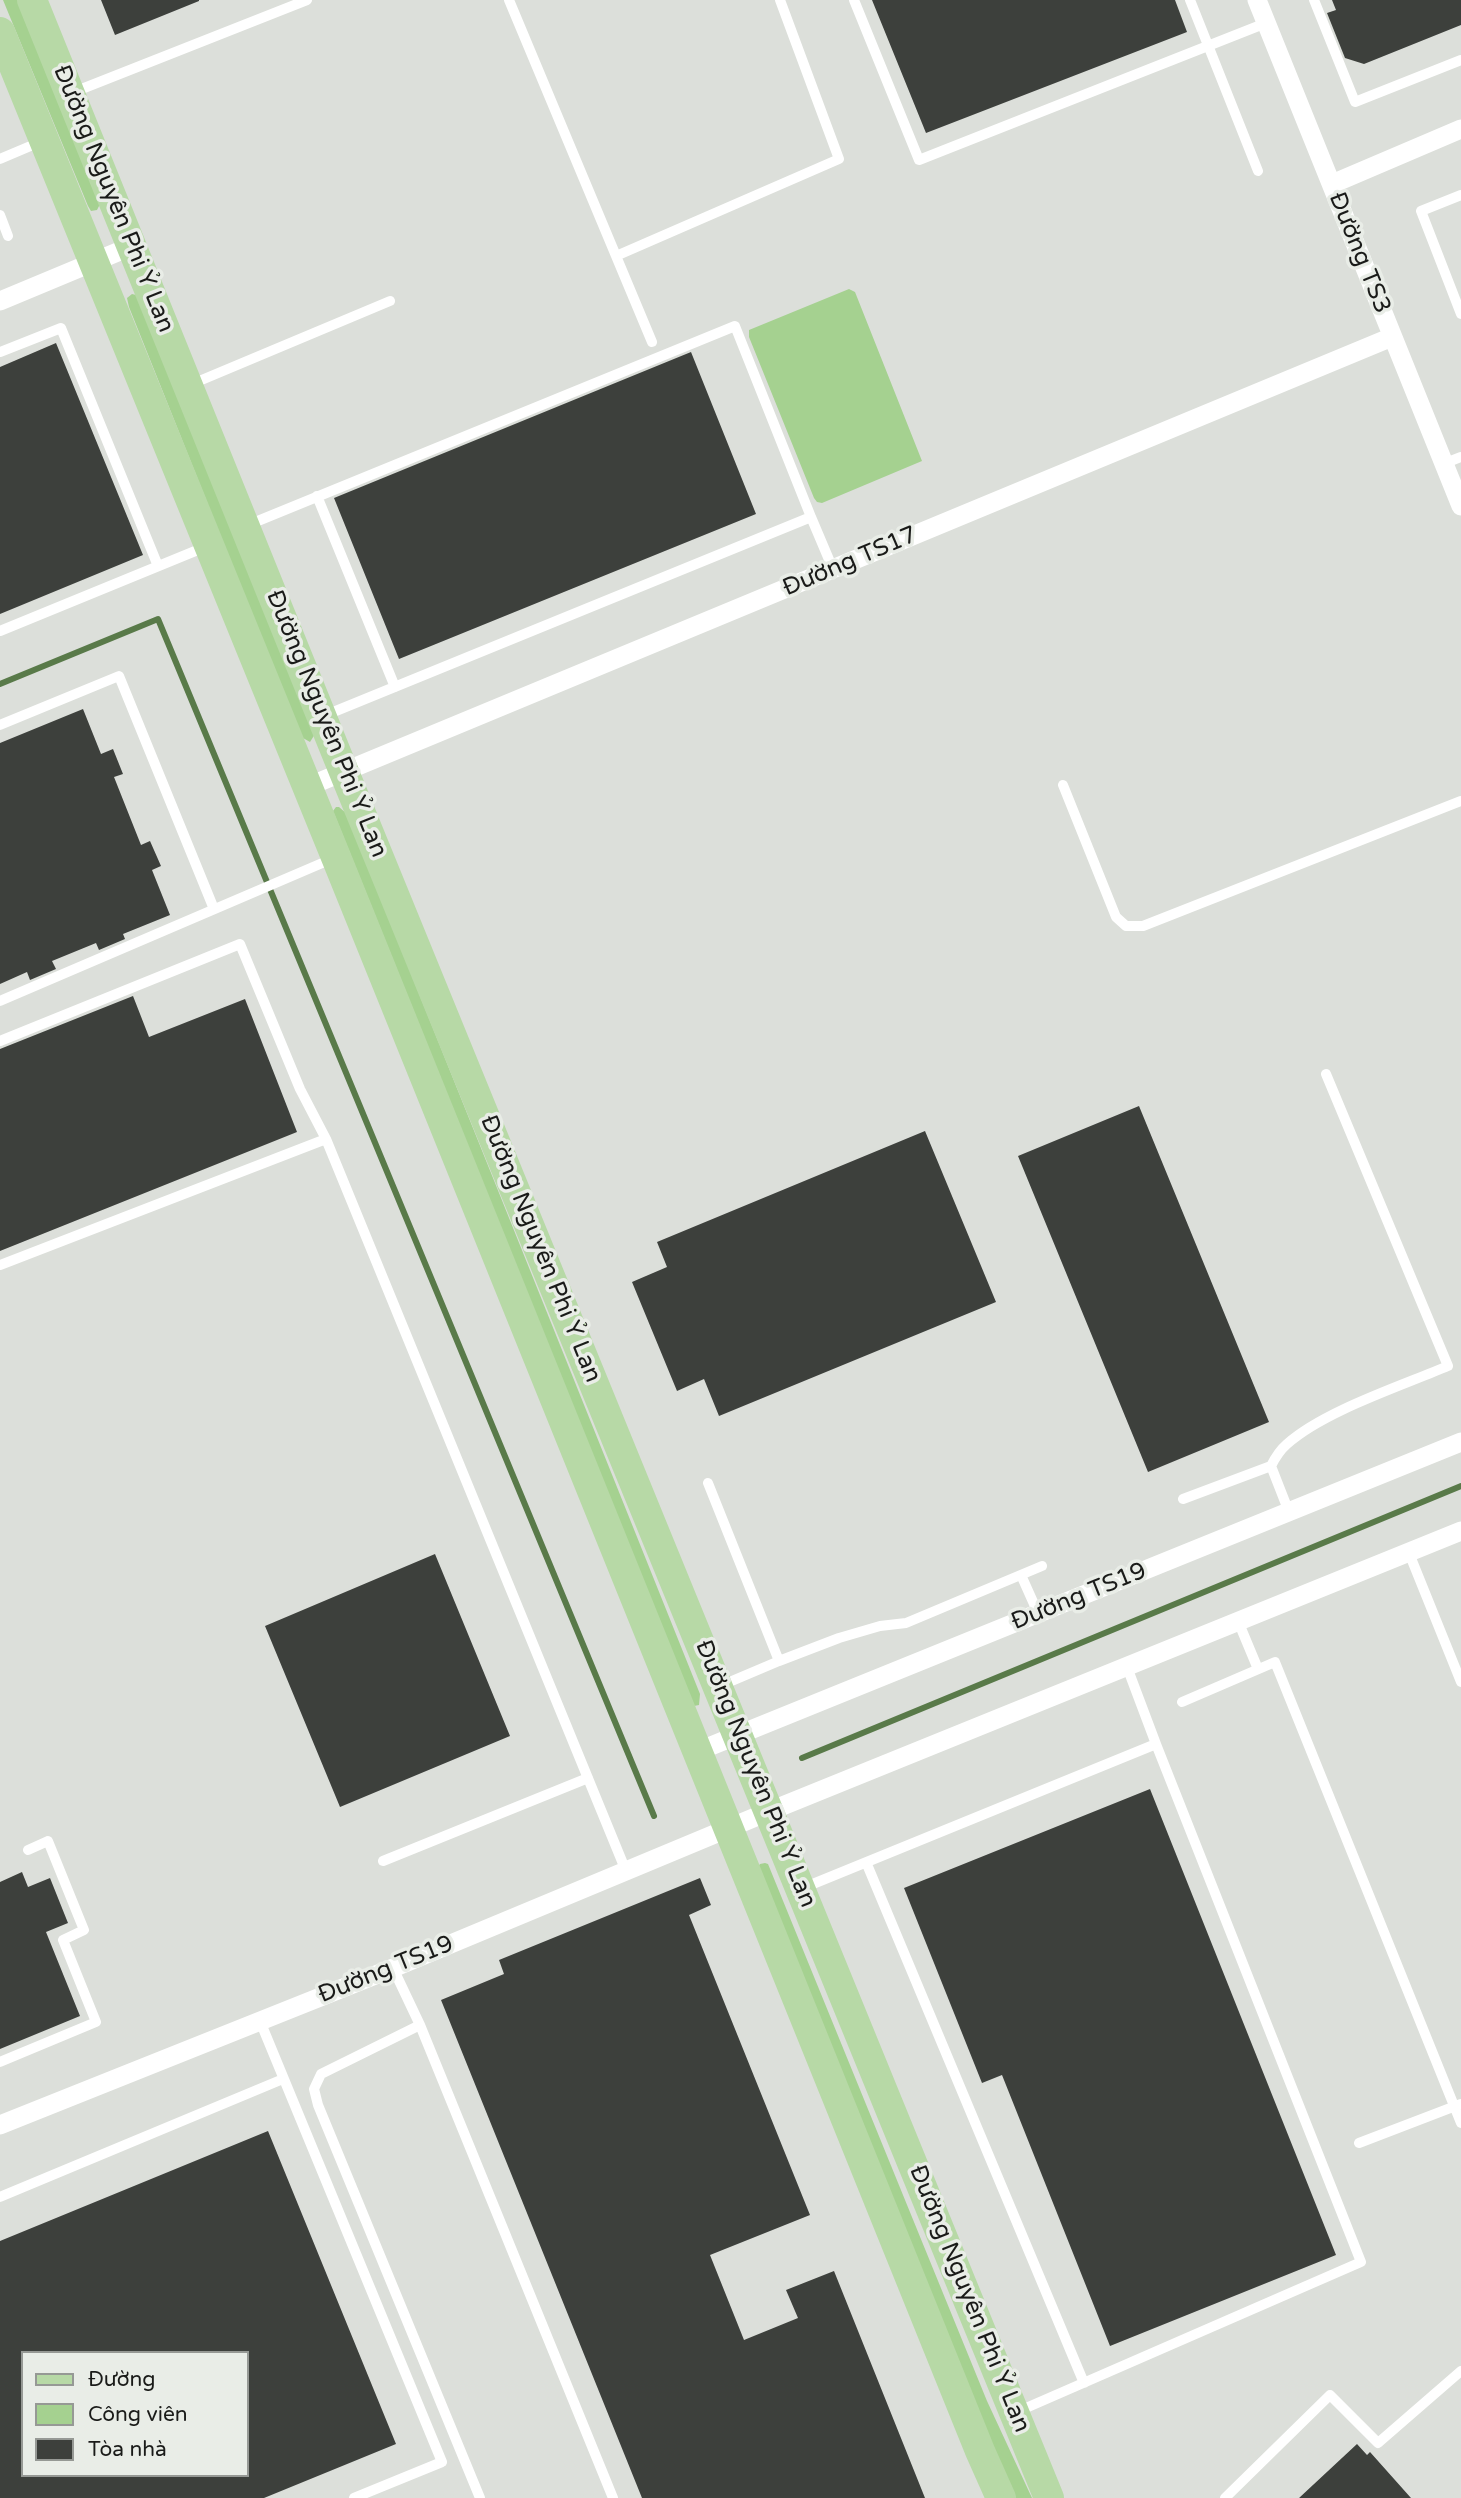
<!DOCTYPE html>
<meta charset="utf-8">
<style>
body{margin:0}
#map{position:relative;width:1461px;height:2498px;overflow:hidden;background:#dcdfda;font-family:"Varela Round",sans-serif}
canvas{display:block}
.legend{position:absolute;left:21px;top:2351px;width:228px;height:126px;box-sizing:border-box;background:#e9ede7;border:2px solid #969995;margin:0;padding:9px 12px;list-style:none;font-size:21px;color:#1a1b19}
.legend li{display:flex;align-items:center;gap:14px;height:35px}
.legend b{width:35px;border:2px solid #969995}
</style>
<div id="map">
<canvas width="1461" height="2498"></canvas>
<ul class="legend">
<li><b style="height:9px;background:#b7d9a6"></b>Đường</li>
<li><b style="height:19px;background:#a5d190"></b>Công viên</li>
<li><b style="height:19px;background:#3d403c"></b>Tòa nhà</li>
</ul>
</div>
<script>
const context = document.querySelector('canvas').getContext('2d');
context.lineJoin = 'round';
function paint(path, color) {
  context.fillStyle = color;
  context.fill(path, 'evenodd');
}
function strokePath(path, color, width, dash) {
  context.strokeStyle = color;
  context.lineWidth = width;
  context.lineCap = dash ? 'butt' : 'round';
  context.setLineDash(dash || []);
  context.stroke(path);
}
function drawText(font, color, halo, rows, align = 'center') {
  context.font = font + ' "Varela Round",sans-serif';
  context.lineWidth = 7;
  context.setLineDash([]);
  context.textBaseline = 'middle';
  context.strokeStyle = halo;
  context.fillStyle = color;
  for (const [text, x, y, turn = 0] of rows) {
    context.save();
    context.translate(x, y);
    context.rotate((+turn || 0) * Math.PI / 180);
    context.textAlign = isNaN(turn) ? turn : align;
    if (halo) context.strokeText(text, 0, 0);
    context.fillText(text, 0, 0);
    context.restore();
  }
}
paint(new Path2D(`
 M3,0H18L100,204L97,210L91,211L88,206Z
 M849,289L855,292L922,461L822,503L817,502L814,498L749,337V330Z
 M132,294L136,295L315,734L310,742L303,738L286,700L129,307L127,298Z
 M336,807H339L347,814L700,1694L699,1705L694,1706L333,811Z
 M765,1863L768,1864L987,2401L1032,2498H1016L983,2427L758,1867L760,1864Z`), '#a5d190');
strokePath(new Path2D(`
 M0,684L158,619L654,1816
 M802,1758L1461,1486`), '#597a49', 6);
paint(new Path2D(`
 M101,0H199V1L115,35Z
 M872,0H1175L1187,32L926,133Z
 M1332,0H1461V25L1364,64L1345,58L1327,13L1336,10Z
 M56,343L143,555L0,614V367Z
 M691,352L756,514L399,659L334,498Z
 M83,709L101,754L113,749L123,774L114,777L141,845L150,841L161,866L152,870L170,915L123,934L125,939L99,950L96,943L52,961L56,969L30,980L27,972L0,984V743Z
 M133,996L149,1037L245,999L297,1132L0,1251V1049Z
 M1139,1106L1269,1422L1148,1472L1018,1156Z
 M925,1131L996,1302L719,1416L704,1379L677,1391L632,1282L667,1267L657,1242Z
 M435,1554L510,1736L340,1807L265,1626Z
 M1150,1789L1336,2255L1110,2346L1002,2075L982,2083L904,1888Z
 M22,1872L28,1887L50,1878L68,1923L46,1932L80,2016L0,2049V1882Z
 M700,1878L711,1905L689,1915L810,2215L710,2255L744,2340L798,2318L786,2290L834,2271L925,2498H642L441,2000L504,1974L499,1960Z
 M268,2131L396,2444L264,2498H0V2241ZM23,2353H247V2475H23Z
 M1357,2444L1367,2455L1370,2452L1411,2498H1299Z`), '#3d403c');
strokePath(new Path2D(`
 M509,0L652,342
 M854,0L919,160L1266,23
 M1190,0L1258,171
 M1314,0L1355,102L1461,60
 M74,92L307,0
 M0,159L40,142
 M1461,195L1421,211L1461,314
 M0,215L8,236
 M616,256L839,159L780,0
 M0,352L61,328L158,566
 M192,384L390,301
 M1443,464L1461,457
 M317,496L395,687
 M811,517L833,569
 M248,525L735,326L811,517L326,715
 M0,631L205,547
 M0,725L119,676L214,909
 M1063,785L1116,917L1126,926H1143L1461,801
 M0,1001L334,858
 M0,1041L240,944L300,1089L326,1139L626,1871
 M0,1265L326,1139
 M1271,1466C1275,1458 1280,1450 1287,1444C1324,1411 1401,1386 1448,1366L1326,1074
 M708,1483L779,1661L720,1686
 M1183,1499L1271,1466L1289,1512
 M1409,1553L1461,1682
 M1021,1575L1038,1613
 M1238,1621L1258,1669
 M779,1661L839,1638L880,1626L906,1623L1042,1566
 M1127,1667L1156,1744
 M1182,1702L1275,1662L1461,2123
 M383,1861L588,1778
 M866,1862L1084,2383
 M803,1888L1156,1744L1361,2262L1019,2411
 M393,1968L420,2025L613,2498
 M260,2021L442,2462L354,2498
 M420,2025L321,2074L314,2089L318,2105L480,2498
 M0,2062L96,2022L63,1940L84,1930L48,1841L28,1850
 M1359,2143L1461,2104
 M0,2197L283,2079
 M1225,2498L1330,2395L1378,2443L1461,2371`), '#fff', 10);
strokePath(new Path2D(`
 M1257,0L1461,506
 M1332,184L1461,129
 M0,301L132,246
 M307,787L1392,337
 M696,1752L1461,1442
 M0,2125L393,1968L770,1811L1461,1531`), '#fff', 19);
strokePath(new Path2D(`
 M32,0L344,772L1049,2498
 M0,32L336,857L980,2451L1001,2498`), '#b7d9a6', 30);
drawText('24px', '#1a1b19', '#e9ede7', [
 ["Đường Nguyên Phi Ỷ Lan",113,199,68],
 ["Đường TS3",1359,253,68],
 ["Đường TS17",850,562,-23],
 ["Đường Nguyên Phi Ỷ Lan",326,724,68],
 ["Đường Nguyên Phi Ỷ Lan",540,1249,68],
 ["Đường TS19",1079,1597,-22],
 ["Đường Nguyên Phi Ỷ Lan",755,1774,68],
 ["Đường TS19",386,1970,-22],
 ["Đường Nguyên Phi Ỷ Lan",969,2299,68]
]);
</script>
